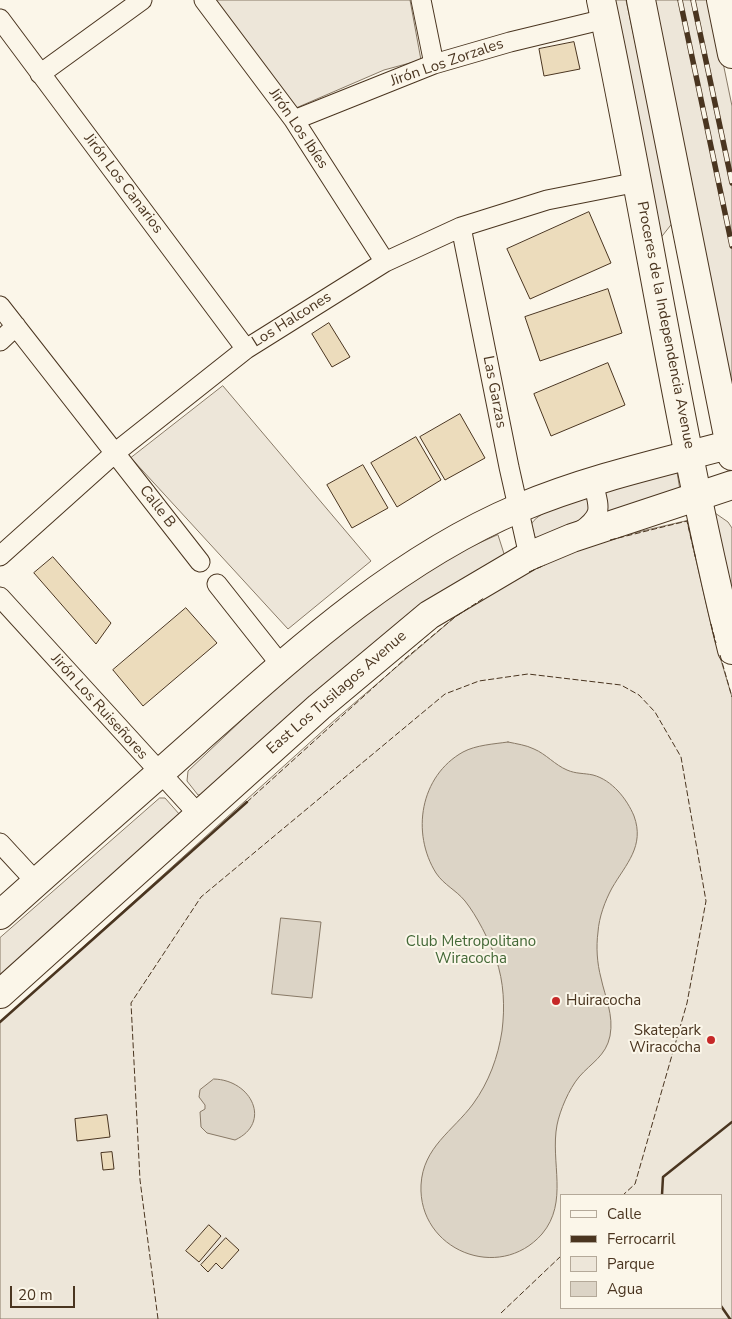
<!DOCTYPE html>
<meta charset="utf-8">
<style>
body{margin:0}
#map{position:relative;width:732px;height:1319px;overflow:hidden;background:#fbf6e9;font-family:"Nunito Sans",sans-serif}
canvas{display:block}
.legend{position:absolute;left:560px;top:1194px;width:162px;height:115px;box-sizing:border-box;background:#fbf6e9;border:1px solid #b4a999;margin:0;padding:6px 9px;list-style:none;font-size:15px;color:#4a3520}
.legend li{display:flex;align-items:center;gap:10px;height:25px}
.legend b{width:25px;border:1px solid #b4a999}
.scale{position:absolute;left:10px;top:1286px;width:65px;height:22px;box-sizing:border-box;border:2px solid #4a3520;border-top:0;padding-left:6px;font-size:15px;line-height:18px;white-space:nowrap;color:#4a3520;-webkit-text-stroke:4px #fbf6e9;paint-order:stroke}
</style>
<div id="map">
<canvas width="732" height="1319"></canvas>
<ul class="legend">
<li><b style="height:6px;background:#fbf6e9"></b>Calle</li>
<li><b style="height:6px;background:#4a3520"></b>Ferrocarril</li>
<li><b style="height:14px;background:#ede6d9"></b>Parque</li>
<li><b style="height:14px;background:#dcd4c6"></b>Agua</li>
</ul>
<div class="scale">20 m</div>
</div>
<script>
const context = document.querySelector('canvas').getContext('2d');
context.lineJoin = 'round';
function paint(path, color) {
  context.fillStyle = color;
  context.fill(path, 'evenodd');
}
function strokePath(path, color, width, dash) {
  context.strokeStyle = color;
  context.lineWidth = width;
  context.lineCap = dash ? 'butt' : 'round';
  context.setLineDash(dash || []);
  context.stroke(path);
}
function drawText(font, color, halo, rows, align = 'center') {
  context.font = font + ' "Nunito Sans",sans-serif';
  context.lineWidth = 4;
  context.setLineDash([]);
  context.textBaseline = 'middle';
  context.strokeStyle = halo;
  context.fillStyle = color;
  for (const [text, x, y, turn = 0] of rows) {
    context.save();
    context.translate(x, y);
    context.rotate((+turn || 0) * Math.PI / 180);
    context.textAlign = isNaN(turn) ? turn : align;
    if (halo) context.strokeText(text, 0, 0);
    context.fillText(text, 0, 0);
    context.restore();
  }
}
const green = new Path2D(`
 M216,0H410L421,60L384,70L296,108Z
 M609,0H626L674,221L659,240Z
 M651,0H710L732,106V396Z
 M223,386L371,561L288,629L131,458Z
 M677,472L680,490L536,540L531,525C540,502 651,478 677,472Z
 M715,513L728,522L732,528V616Z
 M687,521L714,637L732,697V1319H0V1022L337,718L455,617L509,581L570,553L625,535ZM561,1195H721V1308H561Z
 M498,535L507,563L204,795H198L187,781L188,771L303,662L389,593L466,549Z
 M160,798H165L180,815L0,982V938Z`);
paint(green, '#ede6d9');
strokePath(green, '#887966', 1);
const water = new Path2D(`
 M508,742C517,744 526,745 534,749C546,754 555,765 567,770C576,774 584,773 593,775C612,780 627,799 634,816C645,846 626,864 612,888C605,901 599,917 598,932C596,947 597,963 601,978C605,997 614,1015 610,1036C606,1056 591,1063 579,1077C569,1089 560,1110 557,1125C550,1162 569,1202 542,1234C499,1283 418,1250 421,1185C423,1147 453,1131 473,1104C489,1082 498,1057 502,1031C505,1007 504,982 496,959C489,940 477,916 465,901C456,890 444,885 436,873C411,833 420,776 463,752C476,745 494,744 508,742Z
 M281,918L321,922L312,998L272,994Z
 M214,1079C252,1080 272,1123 235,1140L207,1133L201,1127L200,1112L205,1109V1105L199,1097L200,1090Z`);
paint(water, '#dcd4c6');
strokePath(water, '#887966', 1);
const building = new Path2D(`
 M574,42L580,69L544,76L539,49Z
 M589,212L611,263L530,299L507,249Z
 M608,289L622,333L540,361L525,317Z
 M329,323L350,357L332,367L312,334Z
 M608,363L625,405L551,436L534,394Z
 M460,414L485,458L445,480L420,437Z
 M416,437L441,480L397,507L371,463Z
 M363,465L388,508L352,528L327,485Z
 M53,557L111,623L96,644L34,573Z
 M186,608L217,643L143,706L113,670Z
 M107,1115L110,1137L77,1141L75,1119Z
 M112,1152L114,1169L103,1170L101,1153Z
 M209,1225L221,1236L199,1262L186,1251Z
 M226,1238L239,1250L222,1269L216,1263L208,1272L201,1265Z`);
paint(building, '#ecdcbc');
strokePath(building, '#4a3520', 1);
const minor = new Path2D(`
 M204,0L294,120L385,262
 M421,0L434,64
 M0,19L246,349
 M40,74L142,0
 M294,120L434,64L510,42L605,19
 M461,227L509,467L529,556
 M0,306L200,562
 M0,341L16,326
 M581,531C604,514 599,508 593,482
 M0,556L116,452L246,349L385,262L461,227L547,200L638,182
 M217,584L281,665
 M0,597L199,815
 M0,843L36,882`);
const secondary = new Path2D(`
 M601,0C647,216 679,436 732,650`);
const primary = new Path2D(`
 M641,0L732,456
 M721,0L732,54
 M0,915C65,856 131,799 196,741C295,653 396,560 519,508C588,479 660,463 732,444
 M0,994L319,707L429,615L529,556L572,538L732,485`);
strokePath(minor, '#4a3520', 21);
strokePath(secondary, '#4a3520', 30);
strokePath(primary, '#4a3520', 30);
strokePath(minor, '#fbf6e9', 19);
strokePath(secondary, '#fbf6e9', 28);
strokePath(primary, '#fbf6e9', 28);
const rail = new Path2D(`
 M680,0L732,246
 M693,0L732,183`);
strokePath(rail, '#4a3520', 5.5);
strokePath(rail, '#fbf6e9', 4, [11]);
strokePath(new Path2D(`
 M610,540L687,521L696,560
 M529,572L545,565
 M711,624L716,643
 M720,655L732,697
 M247,802L406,658L455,617L484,598
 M501,1313L561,1256
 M158,1319L140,1180L131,1003L201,897L445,694L479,681L528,674L621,685L639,695L655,712L681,757L706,901L687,1003L635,1184L623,1195`), '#4a3520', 1, [6, 2.5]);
strokePath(new Path2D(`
 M0,1022L247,802
 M662,1195L663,1177L732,1122
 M721,1306L730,1319`), '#4a3520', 2.5);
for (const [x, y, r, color] of [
 [556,1001,5,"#c62828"],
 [711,1040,5,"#c62828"]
]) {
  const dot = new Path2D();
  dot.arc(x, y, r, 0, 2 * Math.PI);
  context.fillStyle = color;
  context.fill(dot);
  strokePath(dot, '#fbf6e9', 2);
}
drawText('15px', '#4a3520', '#fbf6e9', [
 ["Jirón Los Zorzales",447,63,-19],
 ["Jirón Los Ibíes",298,129,56],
 ["Jirón Los Canarios",123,184,53],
 ["Los Halcones",292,320,-32],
 ["Proceres de la Independencia Avenue",665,325,79],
 ["Las Garzas",494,392,79],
 ["Calle B",157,507,52],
 ["East Los Tusilagos Avenue",337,693,-41],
 ["Jirón Los Ruiseñores",99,707,48]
]);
drawText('15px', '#436837', '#fbf6e9', [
 ["Club Metropolitano",471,942],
 ["Wiracocha",471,959]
]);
drawText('15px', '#4a3520', '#fbf6e9', [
 ["Huiracocha",566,1001],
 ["Skatepark",701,1031,"right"],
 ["Wiracocha",701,1048,"right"]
], 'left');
</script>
